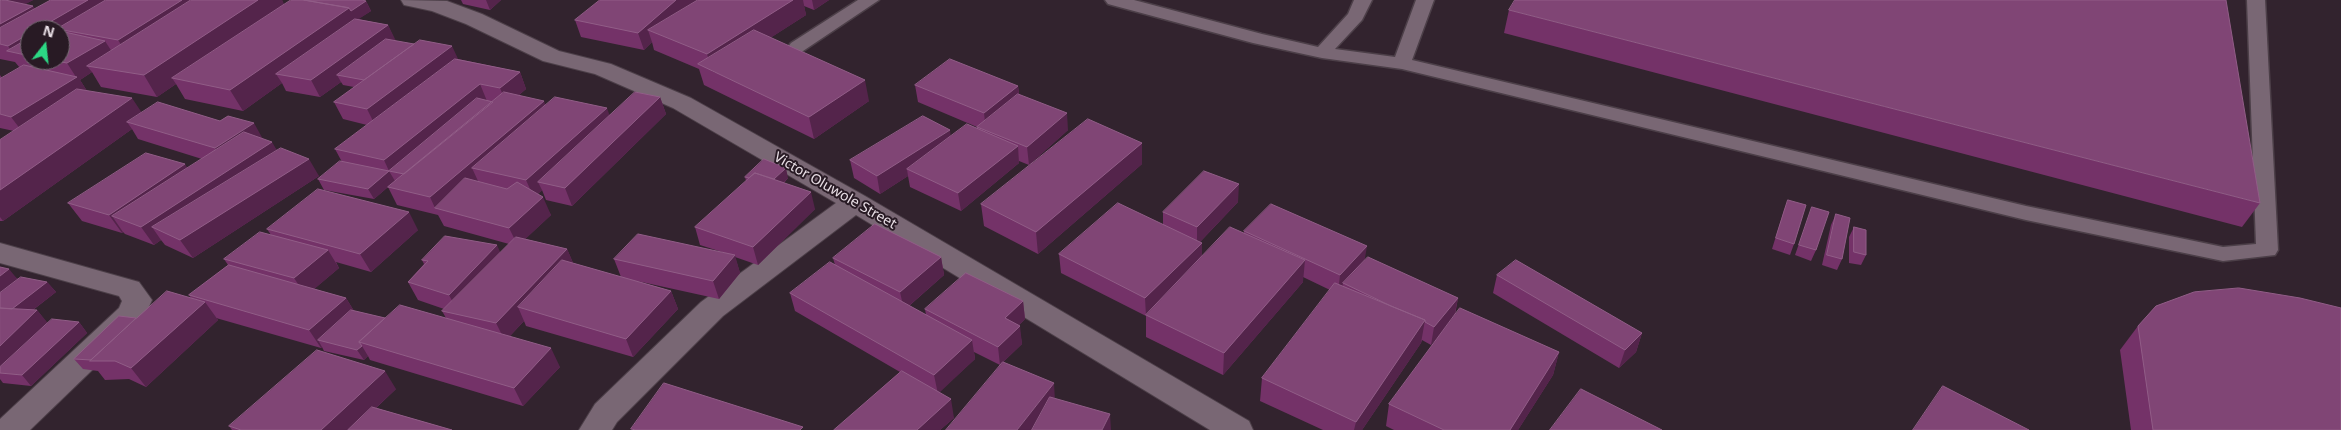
<!DOCTYPE html>
<style>
body{margin:0}
#map{position:relative;width:2341px;height:430px;overflow:hidden;background:#32232e;font-family:"Noto Sans",sans-serif}
canvas{display:block}
.north{position:absolute;left:20px;top:20px;width:50px;height:50px;box-sizing:border-box;background:#281a24;border:1px solid #756972;border-radius:50%;rotate:16deg;font-size:14px;font-weight:700;line-height:20px;text-align:center;color:#e9dfe6}
.north::after{content:'';display:block;margin:auto;width:18px;height:22px;background:#2cd884;clip-path:polygon(50% 0,100% 100%,50% 72%,0 100%)}
</style>
<div id="map">
<canvas width="2341" height="430"></canvas>
<div class="north">N</div>
</div>
<script>
const context = document.querySelector('canvas').getContext('2d');
context.lineJoin = 'round';
function strokePath(path, color, width, dash) {
  context.strokeStyle = color;
  context.lineWidth = width;
  context.lineCap = dash ? 'butt' : 'round';
  context.setLineDash(dash || []);
  context.stroke(path);
}
function paint(path, color) {
  context.fillStyle = color;
  context.fill(path, 'evenodd');
}
function drawText(font, color, halo, rows, align = 'center') {
  context.font = font + ' "Noto Sans",sans-serif';
  context.lineWidth = 4;
  context.setLineDash([]);
  context.textBaseline = 'middle';
  context.strokeStyle = halo;
  context.fillStyle = color;
  for (const [text, x, y, turn = 0] of rows) {
    context.save();
    context.translate(x, y);
    context.rotate((+turn || 0) * Math.PI / 180);
    context.textAlign = isNaN(turn) ? turn : align;
    if (halo) context.strokeText(text, 0, 0);
    context.fillText(text, 0, 0);
    context.restore();
  }
}
const service = new Path2D(`
 M858,0H879L803,51H791L788,47L791,43Z
 M1105,0H1134L1262,34L1318,47L1348,14L1354,0H1372L1362,20L1335,49L1395,57L1416,0H1434L1412,60L2026,206L2223,247L2256,244L2247,0H2265L2278,250L2275,255L2223,261L2026,220L1402,69L1322,58L1253,43L1108,4Z`);
const minor = new Path2D(`
 M401,0L447,1L482,14L559,51L611,64L691,98L865,196L1249,421L1253,430H1210L856,215L723,316L617,422L612,430H579L595,404L701,302L836,203L673,108L595,74L543,61L466,24L432,11L404,5Z
 M0,243L139,282L152,300L142,322L30,430H0V419L119,308L122,301L119,296L0,263Z`);
strokePath(service, '#4c3f48', 3);
strokePath(minor, '#4c3f48', 2);
paint(service, '#796774');
paint(minor, '#796774');
paint(new Path2D(`
 M0,0H33L25,4L35,9L51,0H282L284,5L366,1L371,11L358,19L388,25L395,41L458,59L520,72L526,89L519,95L545,105L609,115L660,97L666,114L572,206L546,200L542,190L538,194L551,215L525,239L567,249L573,263L621,277L614,259L725,253L700,245L695,227L746,181L745,177L788,178L784,183L815,209L758,265L735,257L740,273L719,299L637,281L671,291L678,309L633,357L526,326L524,321L510,336L560,367L523,406L370,360L368,356L364,360L324,351L322,347L321,348L216,318L218,320L146,387L129,379L105,380L98,371L83,369L74,359L136,318L137,319L191,298L189,295L228,265L224,259L271,235L267,229L418,230L371,272L336,262L339,268L314,289L346,298L354,311L385,318H446L442,311L444,309L418,300L408,282L424,264L422,260L500,253L509,244L444,226L438,215L397,205L388,187L374,199L324,190L318,179L342,162L335,149L367,125L343,119L334,102L354,87L343,85L341,82L320,97L286,91L282,83L243,111L185,99L176,84L157,97L101,87L92,72L80,80L87,91L141,113L263,139L277,150L319,176L193,258L165,245L161,240L154,245L125,234L123,232L122,233L82,221L68,203L188,168L202,159L138,139L132,129L3,221H0V140L14,131L0,128V75L2,78L20,68L15,62L0,59ZM30,30H60V60H30Z
 M461,0H501L490,10L463,4Z
 M600,0H829L814,10L804,6L806,15L770,38L869,101L814,139L704,85L699,69L654,50L652,42L644,50L581,37L575,20Z
 M1509,10L2260,203L2242,227L1504,33Z
 M915,85L1018,86L1019,94L1068,130L1029,165L1019,161V163L961,211L910,187L908,176L880,194L854,178L850,160L951,136L977,128V127L918,102Z
 M1142,143V164L1038,254L984,226L981,204Z
 M1788,200L1794,244L1790,255L1772,249L1784,210Z
 M1238,202L1200,242L1202,256L1244,233V231L1365,260L1458,298L1455,315L1559,352L1553,375L1518,430H1394L1386,426L1389,404L1446,326L1431,345L1422,340L1421,343L1362,430H1323L1260,401L1262,378L1330,290L1303,277V282L1223,375L1146,337V316L1061,273L1059,254L1163,224V212Z
 M1812,207L1816,250L1811,261L1795,255L1808,218Z
 M1836,214L1842,259L1837,270L1822,265L1831,225Z
 M1854,227L1866,255L1861,265L1849,263V237Z
 M941,257L944,275L909,306L926,315L925,309L1023,301L1025,319L1019,325L1022,344L1000,365L974,352L975,359L939,392L954,418L940,430H834L900,372L795,311L790,293L835,265L833,258Z
 M0,267L18,279L47,282L56,292L33,310H37L47,323L79,322L87,333L31,386L3,383L0,379Z
 M1497,275L1642,333L1636,352L1619,368L1493,293Z
 M2138,326L2341,430H2131L2120,350Z
 M396,389L376,408L452,430H232L229,426Z`), '#743268');
paint(new Path2D(`
 M0,0H33L0,18Z
 M88,0H127L57,29L58,30H36Z
 M182,0H213L129,57L118,40Z
 M258,0H282L286,8L172,78L176,84L157,97L144,75Z
 M486,0H501L490,10Z
 M676,0H700L648,30L652,42L644,50L638,33Z
 M793,0H803L806,15L716,73L712,71L707,54Z
 M812,0H829L814,10Z
 M366,1L371,11L276,74L282,83L243,111L230,90L349,8Z
 M33,6L44,22L0,44V24Z
 M388,25L396,41L337,75L341,82L320,97L311,80Z
 M30,33V56L12,52L8,46Z
 M105,41L116,58L87,66L92,72L80,80L89,94L24,134L11,117L76,77L67,63Z
 M452,46L460,63L376,127L367,109Z
 M520,72L526,89L507,105L500,88Z
 M865,80L869,101L814,139L809,117Z
 M480,84L487,101L389,171L395,181L374,199L368,189L389,171L384,160Z
 M1018,86L1020,104L986,131L984,113Z
 M660,97L666,114L572,206L565,188Z
 M132,98L146,119L127,122L132,129L3,221L0,217V190Z
 M544,101L550,118L472,168L478,181L435,208L430,197Z
 M607,108L613,125L538,182L542,190L534,198L526,180Z
 M1067,113L1068,130L1029,165L1027,147Z
 M254,123L264,141L226,166L215,148Z
 M950,130L952,148L907,169L908,176L880,194L877,176Z
 M272,142L282,159L152,227L161,240L154,245L141,227Z
 M1142,143V164L1038,254L1036,232Z
 M1018,146L1019,163L961,211L958,193Z
 M309,159L319,176L193,258L180,240Z
 M185,164L196,182L112,216L123,232L122,233L109,215Z
 M786,168L788,178L773,193L770,183Z
 M1239,184L1238,202L1197,245V227Z
 M811,192L815,209L758,265L753,247Z
 M543,197L551,215L518,246L509,228Z
 M409,212L418,230L371,272L360,254Z
 M1202,243V261L1146,316L1145,298Z
 M497,245L505,263L459,314L449,295Z
 M1367,246L1364,264L1343,283L1342,289L1338,293L1340,275Z
 M567,249L575,267L518,307L524,321L505,341L496,323Z
 M328,250L339,268L306,296L294,278Z
 M735,255L740,273L719,299L713,281Z
 M941,257L944,275L904,310L900,292Z
 M1305,260L1303,282L1223,375L1224,353Z
 M9,269L24,287L0,305V276Z
 M47,282L56,292L17,322L8,312Z
 M671,291L678,309L633,357L626,339Z
 M346,298L357,316L318,340L322,347L321,348L309,330Z
 M1458,298L1454,317L1431,345L1434,327Z
 M1023,301L1025,319L1007,336L1005,318Z
 M205,302L218,320L146,387L131,368Z
 M37,310L52,328L0,373V346Z
 M136,318L144,329L92,361Z
 M1425,320L1421,343L1362,430H1354L1356,422Z
 M79,322L87,333L31,386L22,375Z
 M1020,326L1022,344L1000,365L998,347Z
 M1642,333L1636,352L1619,368L1625,350Z
 M972,340L975,359L938,394L934,375Z
 M362,346L368,356L364,360L357,350Z
 M551,348L560,367L523,406L514,388Z
 M1559,352L1553,375L1518,430H1510Z
 M385,371L396,389L352,430H321Z
 M1054,383L1055,401L1033,430H1017Z
 M951,399L954,418L940,430H917Z
 M1110,414L1111,430H1102Z`), '#54244b');
const building = new Path2D(`
 M2,0H5L33,6L0,24V1Z
 M51,0H88L36,30H30V33L8,46L0,44V28Z
 M106,0H182L118,40L57,29Z
 M191,0H258L144,75L87,66Z
 M291,0H304L349,8L230,90L172,78Z
 M304,0H362L366,1L351,11L349,8Z
 M600,0H676L638,33L575,20Z
 M698,0H793L707,54L648,30Z
 M1515,0H2226L2260,203L1509,10Z
 M355,19L388,25L311,80L276,74Z
 M754,30L865,80L809,117L698,64Z
 M60,31L105,41L67,63L51,60H60Z
 M30,38V56L7,51Z
 M386,39L414,44L364,80L337,75Z
 M420,40L452,46L367,109L334,102Z
 M455,59L520,72L500,88L480,84L384,160L335,149Z
 M950,59L1018,86L984,113L915,85Z
 M24,65L77,77L11,117L0,114V79Z
 M77,89L132,98L0,190V140Z
 M504,92L544,101L430,197L388,187Z
 M635,92L660,97L565,188L538,182Z
 M1018,94L1067,113L1027,147L977,127Z
 M555,97L607,108L526,180L472,168Z
 M477,98L493,102L404,174L389,171Z
 M158,102L220,121L228,116L254,123L215,148L127,122Z
 M923,116L950,130L877,176L850,160Z
 M1088,119L1142,143L1036,232L981,204Z
 M967,124L1018,146L958,193L907,169Z
 M244,132L272,142L141,227L112,216Z
 M281,148L309,159L180,240L152,227Z
 M146,153L185,164L109,215L68,203Z
 M764,159L786,168L774,179L755,173L749,178L745,177Z
 M340,161L389,171L368,189L318,179Z
 M1204,171L1239,184L1197,227L1163,212Z
 M755,173L811,192L753,247L695,227Z
 M465,178L507,189L517,182L543,197L509,228L435,208Z
 M318,189L409,212L360,254L267,229Z
 M1788,200L1806,205L1794,244L1776,238Z
 M1118,203L1202,243L1145,298L1059,254Z
 M1271,204L1367,246L1340,275L1244,231Z
 M1812,207L1829,212L1816,250L1799,245Z
 M1836,214L1850,218L1842,259L1827,255Z
 M875,224L941,257L900,292L833,258Z
 M1230,227L1305,260L1224,353L1146,315Z
 M1854,227L1866,230V255L1854,252Z
 M260,232L328,250L294,278L224,259Z
 M638,234L735,255L713,281L614,259Z
 M445,236L497,245L449,295L408,282L428,261L422,260Z
 M516,237L567,249L496,323L442,311Z
 M1368,257L1458,298L1434,327L1425,322V320L1391,306L1343,283Z
 M562,260L671,291L626,339L518,307Z
 M1516,260L1642,333L1625,350L1497,275Z
 M830,262L972,340L934,375L790,293Z
 M229,265L346,298L309,330L189,295Z
 M0,267L9,269L0,276Z
 M966,273L1023,301L1005,318L1020,326L998,347L925,309Z
 M21,277L47,282L12,309L0,308V293Z
 M1335,283L1425,320L1356,422L1262,378Z
 M2239,288L2300,298L2341,308V430H2153L2138,326L2156,306L2194,292Z
 M167,291L205,302L131,368L115,361H90Z
 M400,305L551,348L514,388L359,342Z
 M0,308L37,310L0,346Z
 M1460,308L1559,352L1510,430H1444L1389,404Z
 M351,310L385,318L359,342L362,346L357,350L318,340Z
 M119,316L136,318L91,360L74,359Z
 M52,319L79,322L22,375L0,373V367Z
 M317,350L385,371L321,430H241L229,426Z
 M1003,362L1054,383L1017,430H946Z
 M902,371L951,399L917,430H834Z
 M664,383L803,427L800,430H636L631,429Z
 M1943,386L2029,430H1913Z
 M1581,389L1662,430H1550Z
 M1050,397L1110,414L1102,430H1032Z
 M372,407L452,430H348Z`);
paint(building, '#804575');
strokePath(building, '#915d87', 1);
drawText('14px', '#e9dfe6', '#281a24', [
 ["Victor Oluwole Street",835,191,30]
]);
</script>
